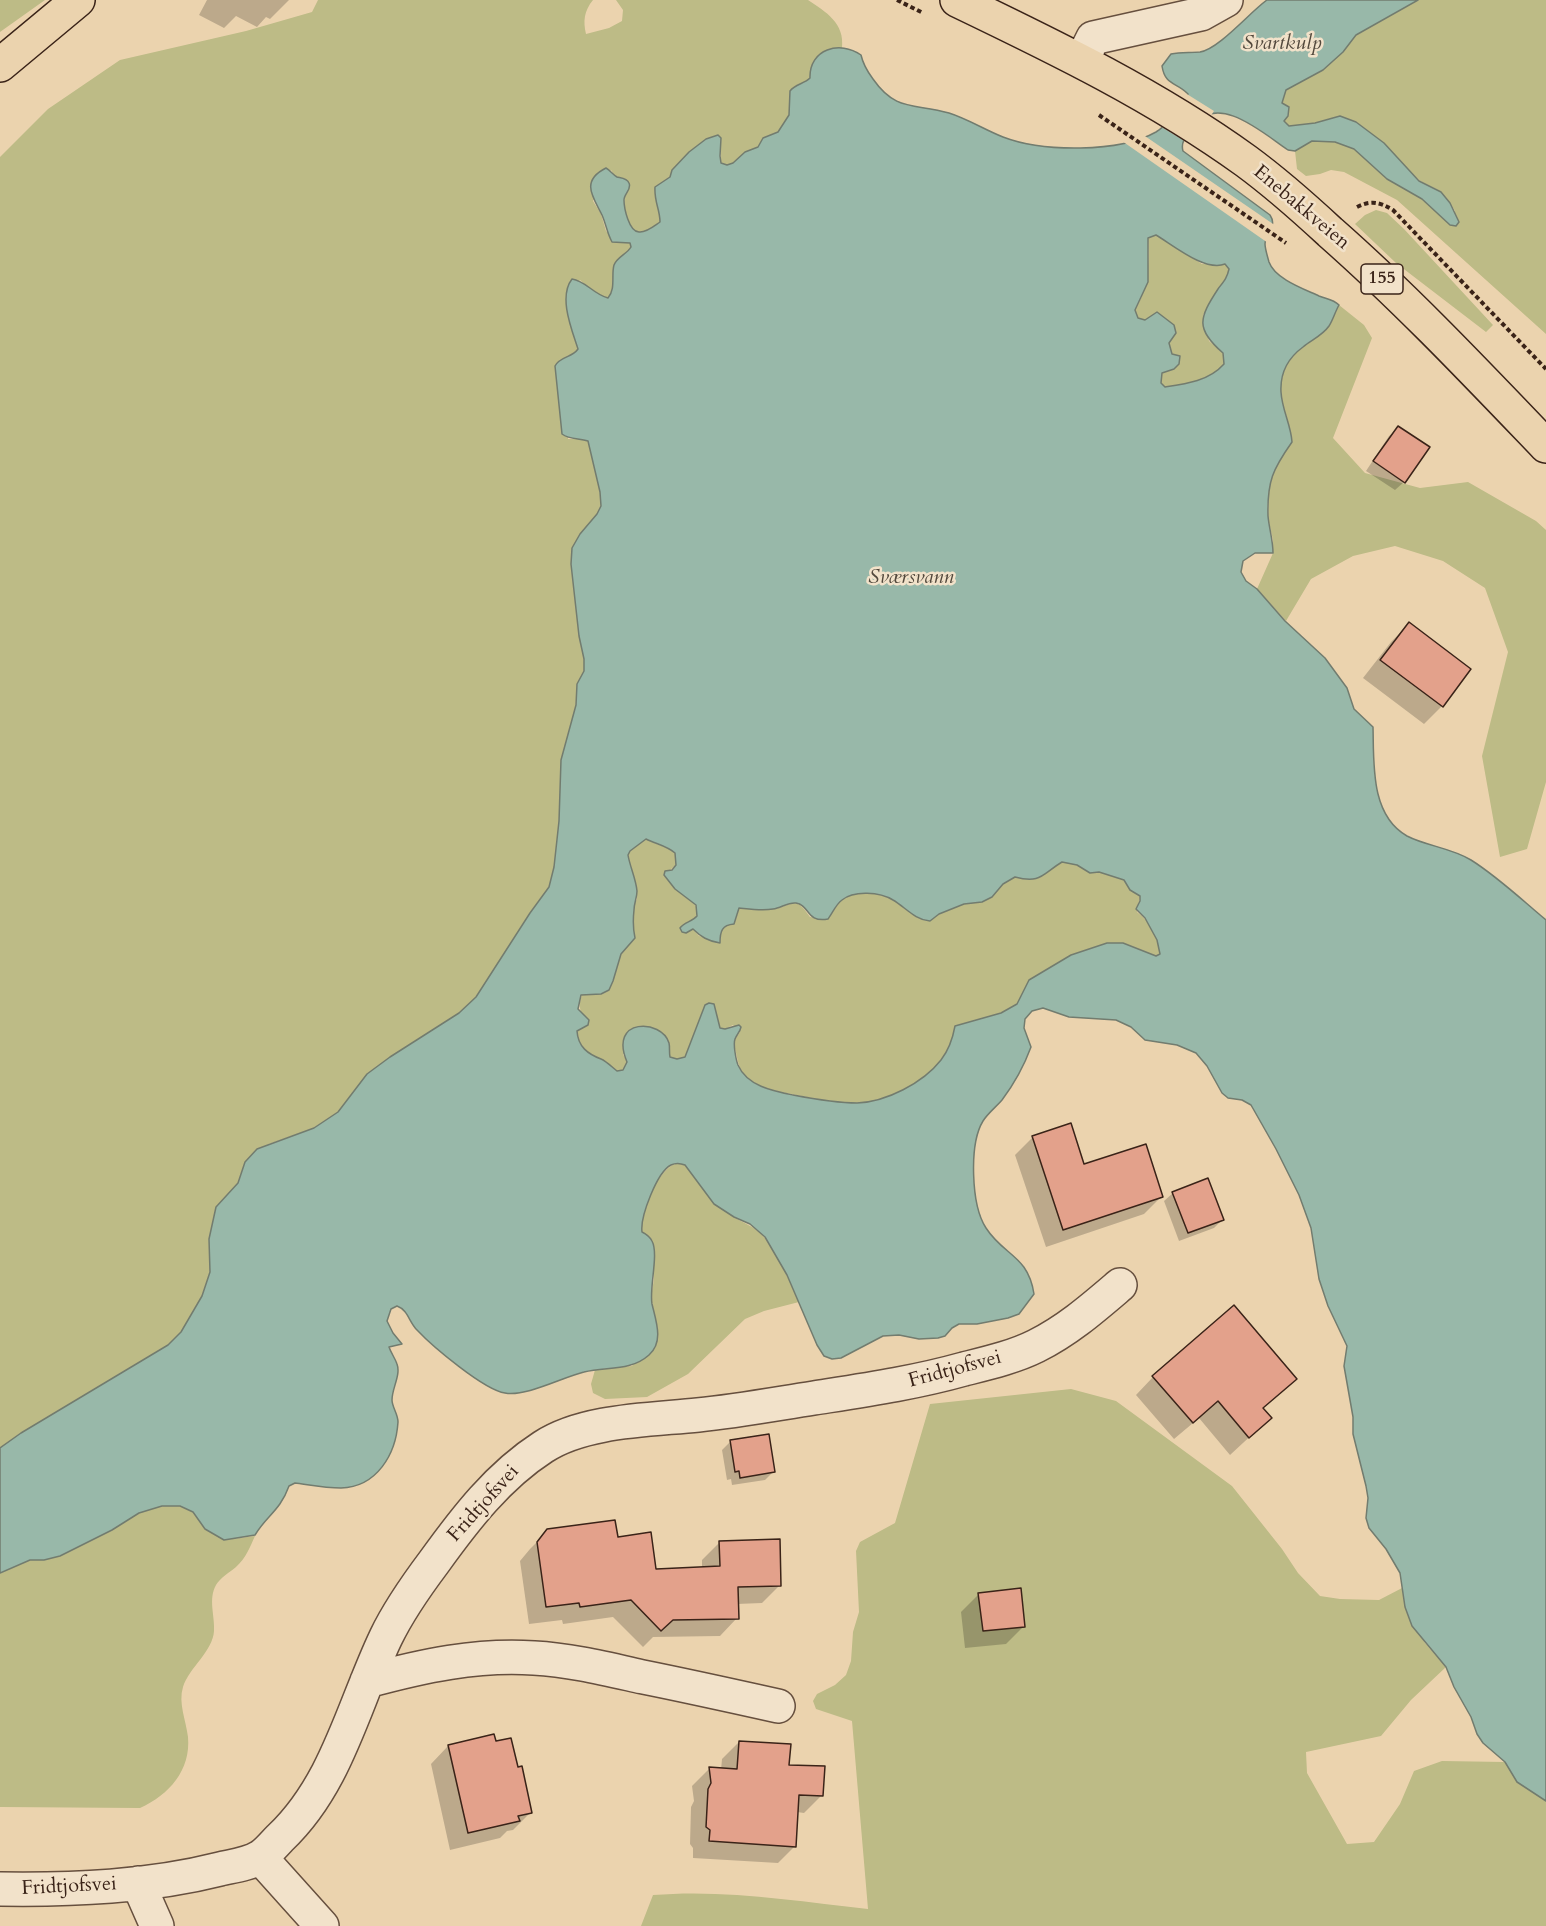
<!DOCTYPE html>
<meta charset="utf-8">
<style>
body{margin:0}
canvas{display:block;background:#ebd3ae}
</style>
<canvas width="1546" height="1926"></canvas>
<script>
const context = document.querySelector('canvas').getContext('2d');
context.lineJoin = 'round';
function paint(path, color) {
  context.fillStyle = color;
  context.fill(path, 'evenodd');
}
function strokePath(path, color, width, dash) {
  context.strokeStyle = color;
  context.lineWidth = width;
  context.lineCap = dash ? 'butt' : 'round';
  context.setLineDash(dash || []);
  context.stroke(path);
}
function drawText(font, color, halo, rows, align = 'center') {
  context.font = font + ' Cardo,serif';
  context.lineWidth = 5;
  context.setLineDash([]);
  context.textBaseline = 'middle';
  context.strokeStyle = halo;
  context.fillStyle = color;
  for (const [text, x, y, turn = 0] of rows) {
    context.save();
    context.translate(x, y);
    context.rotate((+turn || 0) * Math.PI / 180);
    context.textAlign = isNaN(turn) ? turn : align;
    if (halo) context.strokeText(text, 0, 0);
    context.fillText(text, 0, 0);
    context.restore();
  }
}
paint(new Path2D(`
 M0,0H45L0,32Z
 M318,0H593C584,11 583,21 586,34L609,28L622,21L623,10L616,0H808C826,12 845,23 842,48L827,50C821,60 816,73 807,81C802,86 795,85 790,91L789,115L778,132L763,138L758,147L745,152L734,163L727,165L721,163V138L689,152L672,170L670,177L655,187C654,202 660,209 660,222C654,226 645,233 638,232C626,230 622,202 626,193L611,170L593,201L601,214L606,231L619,243H630L631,247C627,254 617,257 614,265C611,275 616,290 608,298L596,295L580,280L567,303L578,349L576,353L567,356L568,439H581L588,441L600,492L601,506L597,514L580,534L572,548L571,564L579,636L584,659V671L577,684L576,705L561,760L559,821L554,867L549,887L530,913L476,997L459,1013L367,1074L338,1112L314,1128L269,1144L245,1162L238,1183L216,1207L209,1239L210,1272L202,1296L181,1332L168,1345L0,1448V157L48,109L120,60L246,31L312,12Z
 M1418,0H1546V334L1397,200L1344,172L1331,170L1320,174L1306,176L1297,169L1295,151L1312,141H1335L1354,149L1387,179L1422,199L1450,225L1455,211C1451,205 1448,199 1443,194C1433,185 1423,186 1413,174L1315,123L1289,126L1284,121L1282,103L1286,90L1323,70L1343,52L1356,35Z
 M1376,210L1387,213L1404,229L1493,325L1486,332L1396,263L1355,224L1365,215Z
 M1156,235L1202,264H1225L1229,269L1227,279L1203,315L1209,341L1223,353L1224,364C1209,381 1186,384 1165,387L1161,383L1162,373L1174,369L1179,364L1180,356L1172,354C1168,339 1153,323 1138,318L1135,310C1148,290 1150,261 1148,238Z
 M1339,305L1364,325L1372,338L1333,438L1365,473L1420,488L1468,482L1536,521L1546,530V782L1527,849L1500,857L1482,756L1508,652L1485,588L1443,561L1395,546L1353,556L1311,579L1286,621L1257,589L1273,553V540L1268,518L1269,489L1274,467L1292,442C1291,424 1282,409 1281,391C1280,374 1288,358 1303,347C1311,340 1322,336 1329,326C1333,320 1335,312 1339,305Z
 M646,839C656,845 667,846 675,853L676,865L664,875C668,880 672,886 677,890C684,896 705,906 695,918C691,923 684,922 680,928L682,932L686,933L693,929L699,936L720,940C718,929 728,924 736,919L739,908C749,908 763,911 773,909C795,905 795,895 810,917L828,919C832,914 836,904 842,900C854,890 880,892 893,900C905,907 915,920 930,921L939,914L964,904L982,902L992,897L1003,884L1015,877C1041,884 1042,874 1062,862L1077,865L1090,873L1099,872L1124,880L1130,890L1140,896L1137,912C1151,922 1157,938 1161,954L1156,956L1107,943L1030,980L1017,1004L1001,1013L955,1026C953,1037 948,1051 941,1060C923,1083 886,1102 856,1103C836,1103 817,1099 797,1095C780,1092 759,1089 746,1076C736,1066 738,1055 733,1042L740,1032L733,1025L725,1029L720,1028L714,1005L709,1003L705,1005L686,1057L677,1059L670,1057L669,1042L623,1054L627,1062L623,1070L617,1071C612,1067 606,1061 601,1059C588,1054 578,1047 577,1031L588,1025C581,1013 577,1008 582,995L601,994L613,981L621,954L634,938L633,907L637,899L628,855L629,851Z
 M678,1163L685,1164C698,1184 712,1203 732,1216C743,1223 754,1226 763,1236C776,1249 791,1284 799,1302L764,1311L745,1319L688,1374L647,1397L605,1399L593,1393L591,1384L595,1370L632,1366L658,1331L651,1297L654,1279L651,1238L642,1232C640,1213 658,1167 678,1163Z
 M1071,1389L1116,1401L1232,1486L1282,1549L1298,1573L1320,1596L1340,1599L1379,1600L1404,1587L1405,1607L1425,1643L1446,1667L1411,1700L1381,1736L1306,1752L1307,1773L1347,1844L1374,1842L1400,1804L1414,1771L1442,1761L1505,1762L1517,1782L1546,1801V1926H641L653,1895C724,1889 797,1901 868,1909L852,1721L816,1709L813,1701L817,1694L835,1685L846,1675L851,1661L853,1632L859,1612L856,1551L860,1542L895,1523L930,1404Z
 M162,1506H180L193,1512L205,1529L224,1540L255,1536C250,1547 246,1558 236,1567C230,1572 220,1578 216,1585C208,1599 215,1616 214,1631C213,1651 189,1668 183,1687C178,1703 186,1720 188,1737C191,1770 169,1795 140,1808L0,1807V1573L30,1560H44L60,1556L112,1530L139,1513Z`), '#bdbb86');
const water = new Path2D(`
 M1267,0H1418L1356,35L1343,52L1323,70L1286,90L1282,103L1289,107L1288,116L1284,121L1289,126L1315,123L1340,116L1356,122L1384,143L1419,181L1441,192L1450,203L1459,222L1456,226L1450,225L1422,199L1387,179L1354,149L1335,142L1312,141L1295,151L1288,150C1264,134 1218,92 1194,126C1188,134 1180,141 1183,151L1270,215C1278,227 1265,232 1265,244C1265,249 1268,258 1269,262C1275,279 1304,289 1319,296C1326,299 1333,299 1339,305C1335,312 1333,320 1329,326C1322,336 1311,340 1303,347C1288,358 1280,374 1281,392C1282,410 1291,425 1292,442C1273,469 1267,481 1268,516C1269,528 1273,540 1273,553H1255L1243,561L1241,572L1246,581L1257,589L1285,621L1325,658L1347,688L1354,709L1373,727C1374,763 1370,815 1407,836C1426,846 1452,848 1471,860C1498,877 1522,900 1546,920V1801L1517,1782L1505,1762L1483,1743L1477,1734L1471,1717L1454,1687L1446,1667L1412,1626L1405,1607L1400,1573L1386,1549L1369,1528L1366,1518L1368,1498L1366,1486L1353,1434V1417L1344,1366L1347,1346L1328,1306L1319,1279L1311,1228L1299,1195L1276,1149L1251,1105L1242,1100L1228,1098L1222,1093L1207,1066L1196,1053L1177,1045L1145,1040L1131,1027L1116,1020L1069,1017L1043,1008L1032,1011L1025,1019L1024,1028L1031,1047C1024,1066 1014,1084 1002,1100C996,1107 988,1113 983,1121C969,1144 971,1205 986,1228C1004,1256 1028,1255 1034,1294L1019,1314L1008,1318L977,1324H959L952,1328L945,1336L938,1338L919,1339L899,1335L883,1336L841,1358L832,1359L824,1356L817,1345L787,1275L765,1237L750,1224L734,1217L714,1204L685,1165C680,1163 675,1163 671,1165C657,1172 640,1217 642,1232C646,1234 650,1237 652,1241C659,1254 649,1288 652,1304C656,1321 664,1342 649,1355C630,1372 606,1366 584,1372C563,1377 526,1397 505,1393C484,1390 432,1346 417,1330C409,1322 408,1310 397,1306L391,1309L387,1321L393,1333L402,1344L389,1347C391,1353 395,1358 397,1364C401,1375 392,1388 392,1400C392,1407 398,1414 398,1422C396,1454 377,1487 341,1488C326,1488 310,1485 295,1483L289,1486C280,1511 267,1515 255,1535L224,1540L205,1529L193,1512L180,1506H162L139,1513L112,1530L60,1556L44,1560H30L0,1573V1448L21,1433L168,1345L181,1332L202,1296L210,1272L209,1239L216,1207L238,1183L245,1162L257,1149L314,1128L338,1112L367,1074L390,1057L459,1013L476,997L530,913L549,887L554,867L559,821L561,760L576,705L577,684L584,671V659L579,636L571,564L572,548L580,534L597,514L601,506L600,492L588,441C579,438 570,440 562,434L555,366C560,356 572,358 578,349C572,330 558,297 572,279C586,281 593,294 608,298C616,289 611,275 614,265C617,257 627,254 631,247L630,243L612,242C607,233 606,224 602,215C593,197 580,181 606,168C611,171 612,174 617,177C621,178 627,178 629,183C632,189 624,194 624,200C624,208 629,232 639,232C646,233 654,226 660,222C660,209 654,202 655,187L670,177L672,170L689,152L706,139L718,135L721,138L720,156L721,163L727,165L733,163L745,152L758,147L763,138L778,132L789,115L790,91C795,84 804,84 810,78C809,49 840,40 861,55C863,64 867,71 873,79C896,112 914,103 949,113C968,119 985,130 1003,137C1042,152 1119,153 1156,132C1169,124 1179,106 1188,94C1177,82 1165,86 1162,66L1171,54C1181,52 1190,53 1200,52C1219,49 1250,12 1267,0ZM1156,235C1173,245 1205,272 1225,264L1229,269C1227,278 1224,281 1218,289C1199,318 1195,329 1223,353L1224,364C1209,381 1186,384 1165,387L1161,383L1162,373L1174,369L1179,364L1180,356L1172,354L1169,343L1176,333L1174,325L1157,312L1145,320L1138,318L1135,310L1148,282V238ZM646,839C656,844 667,846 675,853L676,865L672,870L665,871L664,875L675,889L696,905L697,916C692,922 684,922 680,928L682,932L686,933L693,929C701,937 708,941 720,943C720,931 722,925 734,924L739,908C749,909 762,911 773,909C781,908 788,902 796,903C810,905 806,923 828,919C832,914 836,904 842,900C854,890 880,892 893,900C905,907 915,920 930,921L939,914L964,904L982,902L992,897L1003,884L1015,877C1041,884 1042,874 1062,862L1077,865L1090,873L1099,872L1124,880L1130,890L1140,896V901L1136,909L1145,918L1157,940L1160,954L1156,956L1123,943H1107L1071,955L1029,980L1017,1004L1001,1013L955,1026C953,1037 948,1051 941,1060C923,1083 886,1102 857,1103C835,1103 814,1099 793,1095C773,1091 747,1086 738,1065C736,1060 733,1044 735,1039C737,1034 740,1032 741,1027L739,1025L725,1029L720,1028L714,1004L709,1003L705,1005L685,1057L677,1059L670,1057C669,1053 670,1047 669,1043C662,1019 608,1017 627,1062L623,1070L617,1071C612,1067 606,1061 601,1059C588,1054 578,1047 577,1031L588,1025L589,1020L578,1009L581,995L601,994L609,990L613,981L621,954L635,938C633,929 633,919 634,910C634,903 637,898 637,891C636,879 630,867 628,855L630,851Z`);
paint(water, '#98b8a9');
strokePath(water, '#727c6f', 1.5);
paint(new Path2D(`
 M1182,91L1214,111L1210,117L1200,122L1186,142L1160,126L1185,93Z
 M1142,134L1276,226L1268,243L1122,141Z`), '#ebd3ae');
paint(new Path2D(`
 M207,0H289L270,19L266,17L257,27L236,16L224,28L199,15Z
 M1398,428L1404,482L1395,490L1366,471L1389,436Z
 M1409,624L1469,669L1442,706L1424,724L1363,678L1391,642Z
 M1033,1137L1083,1166L1162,1196L1144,1214L1046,1247L1015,1155Z
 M1173,1193L1222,1220L1214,1228L1179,1241L1164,1201Z
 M1153,1377L1295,1379L1262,1409L1270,1418L1230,1455L1199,1418L1174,1439L1136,1395Z
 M731,1441L774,1471L765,1480L732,1485L731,1479L727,1480L722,1450Z
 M548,1531L616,1538L655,1570L702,1569V1560L720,1542L780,1585L762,1603L737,1604V1618L720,1636L653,1637L643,1647L613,1617L563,1624L562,1620L529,1624L520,1561L530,1549Z
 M979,1594L1024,1626L1006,1644L965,1648L961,1612Z
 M739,1742L788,1766L821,1796L804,1813L797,1812L795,1846L778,1863L693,1858V1848L690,1844L691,1807L694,1801L692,1786L709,1769L721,1770L722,1759Z
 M495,1743L531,1812L513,1830L507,1831L500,1838L450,1850L431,1764L448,1746Z`), '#0003');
const building = new Path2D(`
 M1398,426L1430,447L1405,483L1373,461Z
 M1409,622L1471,669L1443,707L1380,660Z
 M1071,1123L1084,1164L1146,1144L1163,1197L1063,1230L1032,1136Z
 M1208,1178L1224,1220L1188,1233L1172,1192Z
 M1234,1305L1297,1379L1263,1408L1272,1418L1249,1438L1218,1401L1193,1423L1152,1376Z
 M769,1434L775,1472L740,1478L739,1471L735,1472L730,1440Z
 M615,1520L618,1537L651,1532L656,1569L720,1566L719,1541L780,1539L781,1586L738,1587L739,1619L673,1620L661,1631L631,1600L580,1607L579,1603L546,1607L537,1542L547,1529Z
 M1021,1588L1025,1627L983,1631L978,1593Z
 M494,1734L496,1741L511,1738L518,1767L522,1766L532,1813L518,1816L520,1821L468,1833L448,1745Z
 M739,1741L791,1744L789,1765L825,1766L823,1796L799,1795L796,1847L709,1841L710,1830L706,1827L708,1789L711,1783L709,1767L737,1769Z`);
paint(building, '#e3a18b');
strokePath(building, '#3a2318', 1.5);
const minor = new Path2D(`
 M1082,60L1093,38L1201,14L1226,0
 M367,1681C422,1666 477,1654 534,1658C571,1660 607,1669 643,1677C688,1686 733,1696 778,1706
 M260,1857L322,1926
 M138,1883L157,1926
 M0,1889C73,1890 149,1887 220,1869C233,1866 249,1864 260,1857C267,1853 274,1844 280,1838C337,1784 353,1706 386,1637C399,1610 416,1586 434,1562C465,1519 498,1476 543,1447C584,1420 650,1420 698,1415C737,1411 775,1404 814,1398C865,1390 914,1383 964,1369C988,1363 1014,1357 1036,1346C1068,1330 1093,1308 1120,1285`);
const major = new Path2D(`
 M957,0C1057,48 1156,96 1246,161C1276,183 1303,207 1330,232C1406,299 1476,373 1546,446
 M0,65L78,0`);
strokePath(minor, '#664f3e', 36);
strokePath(major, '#3a2318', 36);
strokePath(new Path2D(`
 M897,0L923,13
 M1099,115L1286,243
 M1357,207C1371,200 1380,202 1393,210L1546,369`), '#3a2318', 4, [4.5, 3]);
strokePath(minor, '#f2e2ca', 33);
strokePath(major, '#ebd3ae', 33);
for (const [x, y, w] of [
 [1382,279,42]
]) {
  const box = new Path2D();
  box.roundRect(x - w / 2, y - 15, w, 30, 4.5);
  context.fillStyle = '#f2e2ca';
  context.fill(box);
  strokePath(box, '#3a2318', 1.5);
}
drawText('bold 18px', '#3a2318', null, [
 ["155",1382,279]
]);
drawText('20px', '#3a2318', '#f2e2ca', [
 ["Enebakkveien",1301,208,40],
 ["Fridtjofsvei",955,1370,-15],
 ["Fridtjofsvei",484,1504,-48],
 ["Fridtjofsvei",69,1887,-3]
]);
drawText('italic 21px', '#52483c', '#f2e2ca', [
 ["Svartkulp",1282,44],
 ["Sværsvann",911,578]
]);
</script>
